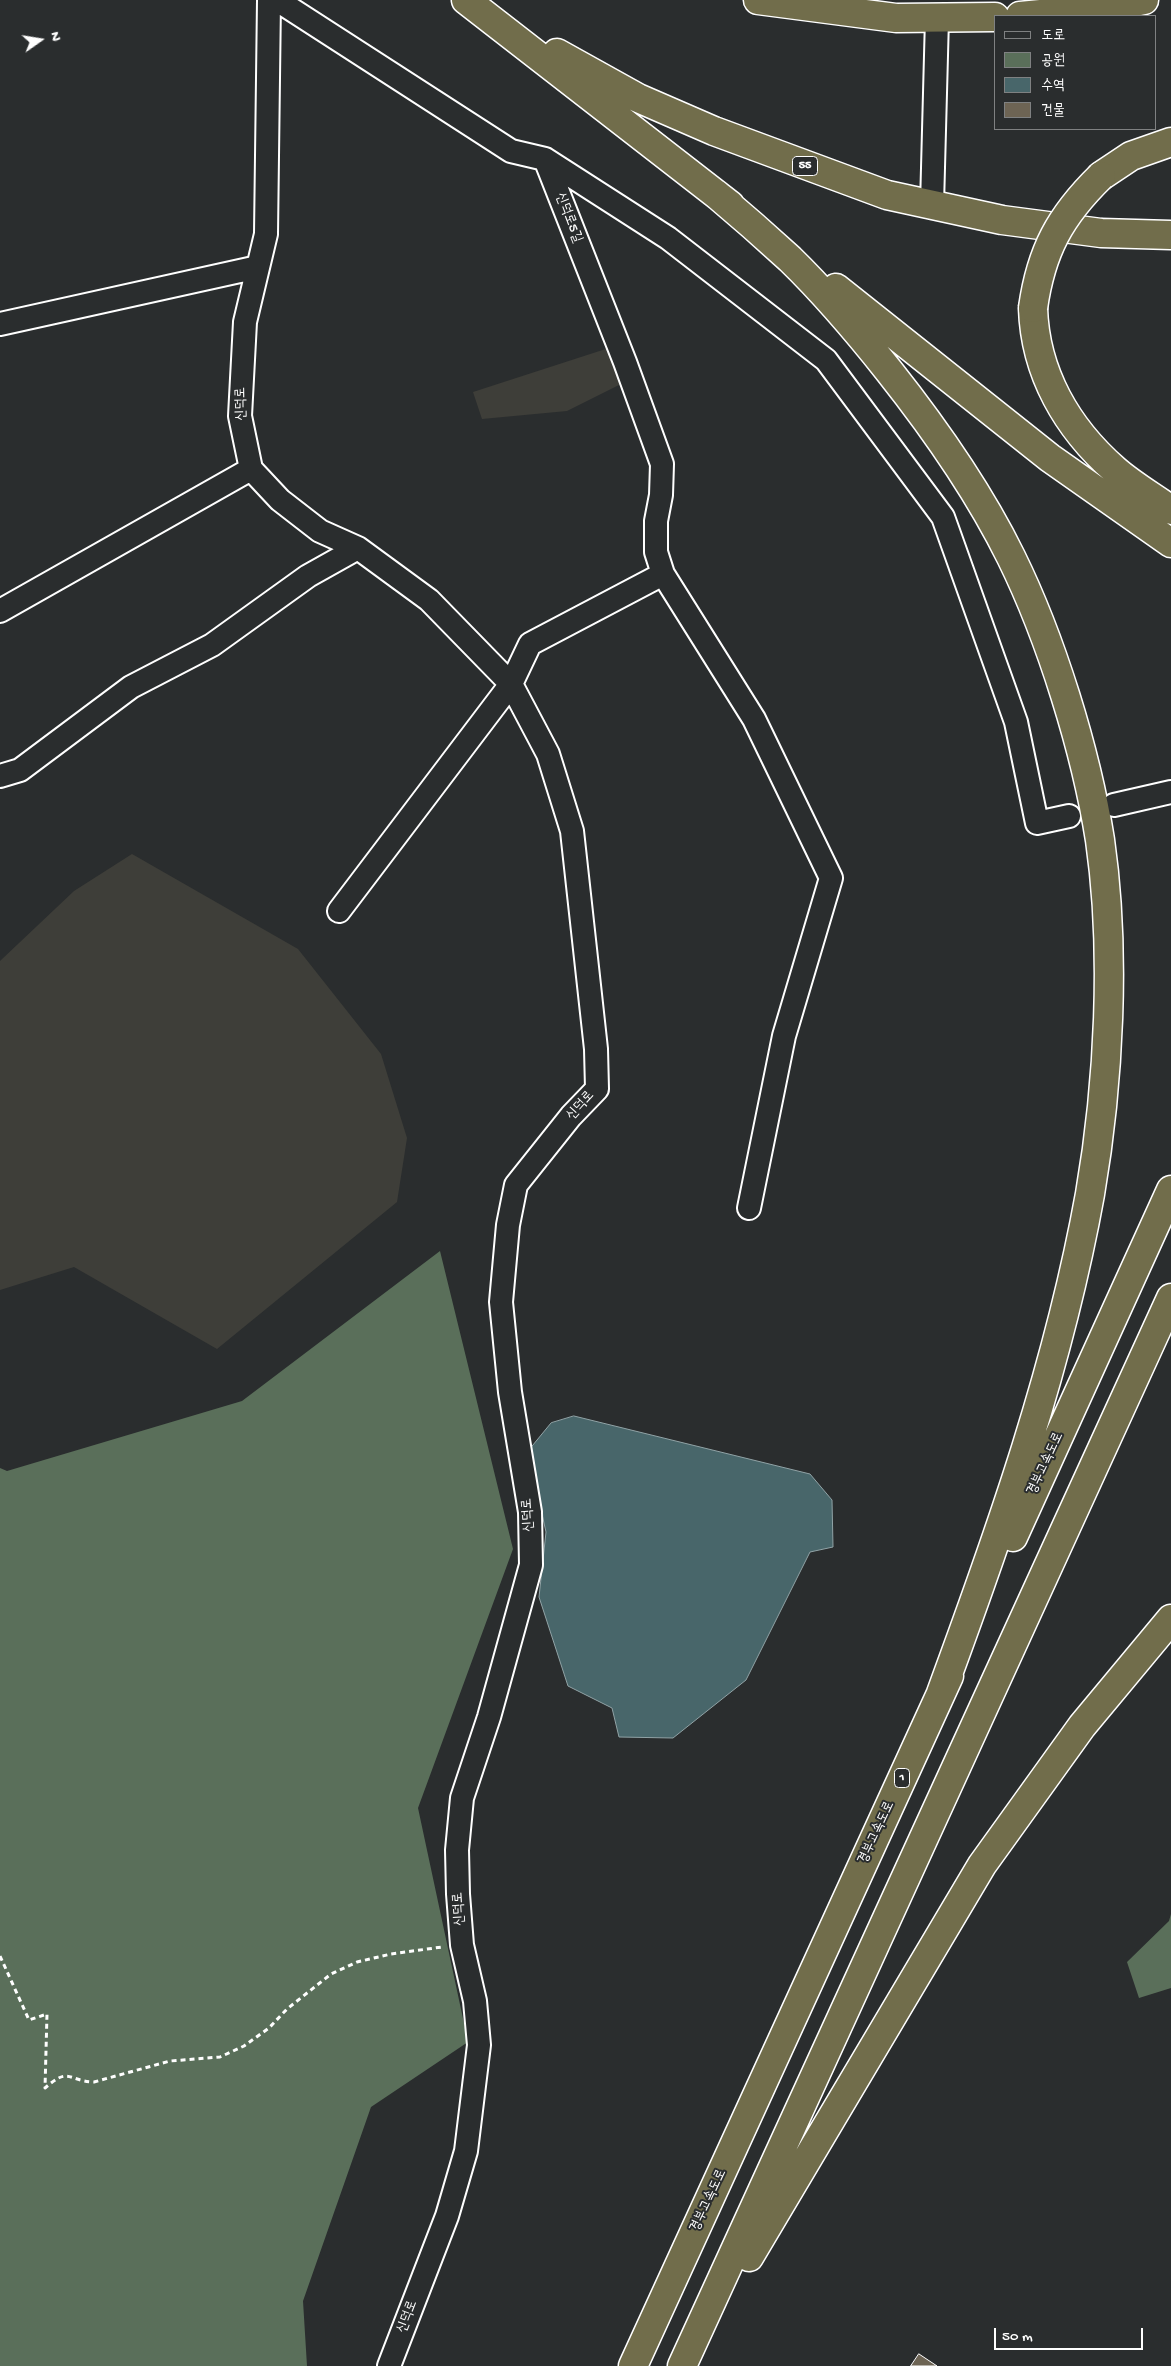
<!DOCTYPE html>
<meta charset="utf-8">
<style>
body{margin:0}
#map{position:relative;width:1171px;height:2366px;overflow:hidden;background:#2a2d2e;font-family:"Gochi Hand","Poor Story",sans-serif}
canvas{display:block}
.legend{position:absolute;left:994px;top:15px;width:162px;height:115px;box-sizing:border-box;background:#2a2d2e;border:1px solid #7f8182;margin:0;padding:6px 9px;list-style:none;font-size:15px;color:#fff}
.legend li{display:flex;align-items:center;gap:10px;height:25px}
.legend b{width:25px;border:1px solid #7f8182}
.north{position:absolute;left:15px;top:15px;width:50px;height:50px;-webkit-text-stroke:4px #2a2d2e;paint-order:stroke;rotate:77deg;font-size:14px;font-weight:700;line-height:20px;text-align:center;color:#fff}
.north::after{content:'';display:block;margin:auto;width:18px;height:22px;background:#fff;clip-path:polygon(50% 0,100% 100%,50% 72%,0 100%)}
.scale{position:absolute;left:994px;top:2328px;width:149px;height:22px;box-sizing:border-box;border:2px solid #fff;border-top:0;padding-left:6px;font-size:15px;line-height:18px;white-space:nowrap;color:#fff;-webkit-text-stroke:4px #2a2d2e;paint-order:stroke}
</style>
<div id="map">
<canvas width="1171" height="2366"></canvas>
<ul class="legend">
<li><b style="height:6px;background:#2a2d2e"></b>도로</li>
<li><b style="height:14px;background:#5a6f5a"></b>공원</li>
<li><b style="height:14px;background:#48666a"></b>수역</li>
<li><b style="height:14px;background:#6d6454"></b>건물</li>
</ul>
<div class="north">N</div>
<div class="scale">50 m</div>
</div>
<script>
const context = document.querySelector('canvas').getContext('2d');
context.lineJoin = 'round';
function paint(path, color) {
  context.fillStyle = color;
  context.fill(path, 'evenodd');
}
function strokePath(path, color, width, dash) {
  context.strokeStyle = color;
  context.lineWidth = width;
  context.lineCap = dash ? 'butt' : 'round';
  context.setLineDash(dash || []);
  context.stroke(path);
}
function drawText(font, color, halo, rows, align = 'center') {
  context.font = font + ' "Gochi Hand","Poor Story",sans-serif';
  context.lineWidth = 4;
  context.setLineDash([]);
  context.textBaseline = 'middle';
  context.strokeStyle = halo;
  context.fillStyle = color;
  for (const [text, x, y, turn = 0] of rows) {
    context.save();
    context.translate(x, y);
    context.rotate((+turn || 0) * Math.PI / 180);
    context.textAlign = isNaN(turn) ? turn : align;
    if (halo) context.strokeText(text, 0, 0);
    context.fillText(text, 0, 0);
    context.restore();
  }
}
paint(new Path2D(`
 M618,345L631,379L567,411L482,419L473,392Z
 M132,854L298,949L381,1054L407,1138L397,1202L217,1349L74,1267L0,1290V961L74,891Z`), '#3e3e39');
paint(new Path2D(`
 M440,1251L513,1549L418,1808L468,2042L371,2107L303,2301L307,2366H0V1468L7,1471L242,1401Z
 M1171,1914V1988L1139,1998L1127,1962L1169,1921Z`), '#5a6f5a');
const water = new Path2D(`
 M574,1416L810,1474L832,1500L833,1547L810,1552L746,1680L673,1738L619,1737L612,1708L568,1686L539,1597L546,1532L528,1451L551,1423Z`);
paint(water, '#48666a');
strokePath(water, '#91a3a6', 1);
const building = new Path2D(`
 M919,2354L937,2366H911Z`);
paint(building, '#6d6454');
strokePath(building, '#fff', 1);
const minor = new Path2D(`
 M269,0L266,234L245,322L240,416L251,469L280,500L320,531L358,548L429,600L511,684L548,754L572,831L596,1049L597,1089L571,1116L516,1185L508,1225L501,1302L510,1392L530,1512L531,1565L489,1717L462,1798L457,1850L458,1894L462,1945L475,2001L479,2045L466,2151L447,2216L389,2366
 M277,0L511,151L545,159L625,362L662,464L661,495L656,521V552L663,574L754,719L831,878L784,1036L749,1208
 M545,159L668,238L826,360L943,517L1016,722L1037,823L1069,816
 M932,205L937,18
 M0,324L258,267
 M0,611L251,469
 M0,776L20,770L131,687L212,645L308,576L358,548
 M1114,805L1171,792
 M339,911L511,684L530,644L663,574`);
const highway = new Path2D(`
 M466,0L730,205
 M758,0L896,18L995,17
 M1020,16L1111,7L1144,0
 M557,53L638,98L714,131L887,195L1002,220L1101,233L1171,235
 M1101,176L1131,156L1171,142
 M716,194C741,215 766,237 790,259C826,294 858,332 889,371C935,429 978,490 1011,557C1051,638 1086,751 1100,840C1116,951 1109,1084 1090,1194C1059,1366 1001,1530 941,1693
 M836,288L1050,458L1171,543
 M1033,308C1035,373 1067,428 1115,470C1132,485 1153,497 1171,510
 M1013,1537L1171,1190
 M749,2257L982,1865L1082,1726L1171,1619
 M633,2366L949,1676
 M682,2366L1171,1298`);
strokePath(minor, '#fff', 26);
strokePath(highway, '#fff', 31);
strokePath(new Path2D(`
 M0,1956L29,2020L47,2014L45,2088C70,2066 67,2081 94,2082L170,2061L220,2057L244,2046L269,2028L287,2009L331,1974L357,1962L391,1954L442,1947`), '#fff', 3, [5, 4]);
strokePath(minor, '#2a2d2e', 22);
strokePath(highway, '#716d4b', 28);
const highwayBridge = new Path2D(`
 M1033,308C1041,251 1060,216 1101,176`);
strokePath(highwayBridge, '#fff', 31, []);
strokePath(highwayBridge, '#716d4b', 28);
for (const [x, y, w] of [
 [805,166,25],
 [902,1778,15]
]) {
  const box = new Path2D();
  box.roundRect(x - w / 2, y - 9.5, w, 19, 4);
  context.fillStyle = '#2a2d2e';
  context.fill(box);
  strokePath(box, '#fff', 1);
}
drawText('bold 12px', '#fff', null, [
 ["55",805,166],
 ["1",902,1778]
]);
drawText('14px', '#fff', '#2a2d2e', [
 ["신덕로5길",568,218,69],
 ["신덕로",242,404,-91],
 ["신덕로",581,1106,-48],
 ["경부고속도로",1046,1464,-65],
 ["신덕로",529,1515,-94],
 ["경부고속도로",877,1833,-65],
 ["신덕로",460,1909,-94],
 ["경부고속도로",709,2201,-65],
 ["신덕로",408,2317,-69]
]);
</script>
